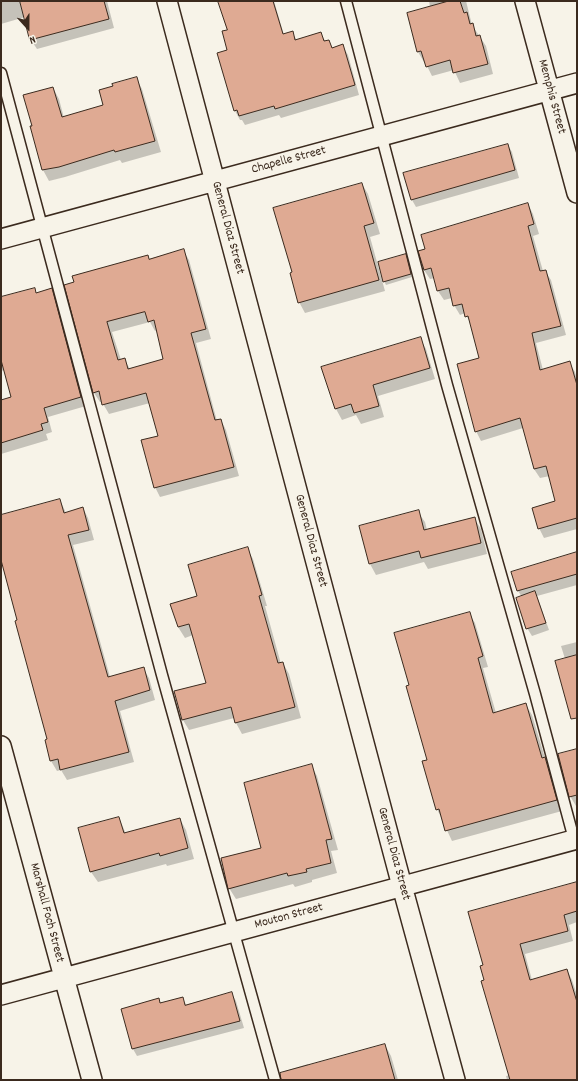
<!DOCTYPE html>
<style>
body{margin:0}
#map{position:relative;width:578px;height:1081px;overflow:hidden;background:#f7f3e8;font-family:Dekko,sans-serif}
canvas{display:block}
.frame{position:absolute;inset:0;border:2px solid #3b2a1e;pointer-events:none}
.north{position:absolute;left:8px;top:8px;width:40px;height:40px;-webkit-text-stroke:3px #f7f3e8;paint-order:stroke;rotate:159deg;font-size:11px;font-weight:700;line-height:16px;text-align:center;color:#3b2a1e}
.north::after{content:'';display:block;margin:auto;width:14px;height:18px;background:#3b2a1e;clip-path:polygon(50% 0,100% 100%,50% 72%,0 100%)}
</style>
<div id="map">
<canvas width="578" height="1081"></canvas>
<div class="frame"></div>
<div class="north">N</div>
</div>
<script>
const context = document.querySelector('canvas').getContext('2d');
context.lineJoin = 'round';
function paint(path, color) {
  context.fillStyle = color;
  context.fill(path, 'evenodd');
}
function strokePath(path, color, width, dash) {
  context.strokeStyle = color;
  context.lineWidth = width;
  context.lineCap = dash ? 'butt' : 'round';
  context.setLineDash(dash || []);
  context.stroke(path);
}
function drawText(font, color, halo, rows, align = 'center') {
  context.font = font + ' Dekko,sans-serif';
  context.lineWidth = 3.5;
  context.setLineDash([]);
  context.textBaseline = 'middle';
  context.strokeStyle = halo;
  context.fillStyle = color;
  for (const [text, x, y, turn = 0] of rows) {
    context.save();
    context.translate(x, y);
    context.rotate((+turn || 0) * Math.PI / 180);
    context.textAlign = isNaN(turn) ? turn : align;
    if (halo) context.strokeText(text, 0, 0);
    context.fillText(text, 0, 0);
    context.restore();
  }
}
paint(new Path2D(`
 M1,1H107L114,28L37,49L31,40L25,17L1,24Z
 M219,1H274L284,35L292,33L297,40L321,34L326,42L329,41L333,49L343,46L348,55L359,95L281,118L279,115L245,125L242,120H240L235,111L218,54L229,51L228,30Z
 M429,1H466L472,25L486,46L493,74L460,83L454,70L432,76L425,62H424L418,52L408,13L430,7Z
 M136,78L142,89L161,152L122,163L120,160L65,177L49,181L43,170L31,127H33L53,88L59,99L64,118L104,106Z
 M508,145L512,152L519,178L416,207L412,200Z
 M362,184L368,194L380,234L370,237L385,291L305,313L299,302Z
 M528,204L533,214L539,234L533,236L543,271H545L551,280L566,335L536,343L543,370L569,362L575,372L577,380V529L544,538L539,528L557,502L550,476L540,478L534,469L523,428L481,441L476,431L481,358L472,326L465,313L460,315L454,305L452,298L444,300L438,291L435,278L430,279L424,270L420,251Z
 M183,250L189,260L211,339L196,343L217,421L221,420L226,430L239,476L160,497L155,487L159,436L150,403L109,414L102,402H100L94,393L66,285ZM150,322L155,331L157,330L165,360L130,369L124,359L121,360L112,332Z
 M405,256L412,277L386,285L384,281Z
 M34,289L37,294L51,290L57,299L86,406L48,417L52,432L46,434L48,440L1,454V401L12,398L5,370L1,371V296L3,297Z
 M420,338L426,349L435,379L378,396L384,417L361,424L356,415L342,420L336,409L323,367Z
 M60,500L66,513L83,508L88,518L94,540L73,545L110,677L143,668L149,678L155,700L120,711L134,762L67,780L61,770L57,771L51,761L46,741L48,740L1,555V516Z
 M418,512L425,522L427,530L474,518L481,529L487,554L428,569L424,562L376,575L370,564Z
 M247,548L253,559L267,606H265L281,664L283,663L289,674L301,718L242,734L236,723L234,718L189,730L183,720L207,683L193,635L185,638L178,627L198,597Z
 M577,553V585L537,596L549,630L532,636L527,628L522,597L518,591Z
 M469,613L475,623L488,667L483,668L496,713L526,705L532,715L545,758L551,769L562,811L452,841L437,809L428,761L410,686Z
 M577,642V697L561,646Z
 M577,750V806H576L570,796Z
 M311,765L317,776L338,850L331,851L337,873L312,880V882L295,887L293,884L236,899L229,888L262,848Z
 M119,818L126,834L180,819L186,830L194,859L167,866L166,864L98,882L91,872L80,829Z
 M577,883V922L569,925L573,941L525,954L532,980L567,970L572,980L577,995V1080H507L506,1076L510,1075L485,980L484,965Z
 M232,994L236,1001L244,1028L137,1056L133,1049L158,999L161,1004L182,998L187,1006Z
 M385,1045L391,1056L398,1080H333Z
 M308,1064L313,1080H288L285,1071Z`), '#0003');
const building = new Path2D(`
 M20,1H104L109,19L30,40Z
 M218,1H273L283,34L293,31L295,40L321,32L324,41L329,40L332,48L343,44L355,85L275,109L274,106L239,116L237,110L234,111L217,53L227,50L222,31L227,30Z
 M449,1H460L464,13L467,12L470,24L473,23L476,36L480,35L488,64L453,73L450,60L426,67L421,51L417,52L407,13Z
 M137,77L155,141L115,152L114,150L59,167L42,170L30,126H32L23,95L53,87L62,117L103,105L99,90L113,86L112,84Z
 M508,144L515,170L411,200L403,173Z
 M362,183L374,223L364,226L379,280L298,303L290,273L292,272L273,208Z
 M528,203L534,224L528,226L540,271L546,270L561,326L532,333L540,370L570,361L577,385V518L538,529L532,508L555,501L546,466L534,469L520,418L475,432L457,364L479,358L468,316L465,317L462,304L453,306L449,288L437,291L431,268L424,270L418,251L425,249L421,235Z
 M184,249L206,329L191,333L215,420L221,419L234,467L154,488L141,440L158,436L146,393L102,405L99,391L93,393L64,285L74,282L72,276L148,255L149,259ZM145,312L148,322L154,320L163,359L128,369L125,358L118,360L107,322Z
 M406,254L411,274L383,282L378,262Z
 M35,288L36,293L52,288L81,397L44,408L48,422L41,424L43,430L1,443V400L11,397L1,360V297Z
 M421,337L430,368L373,385L379,406L354,413L351,404L335,409L321,367Z
 M60,499L64,513L83,507L89,530L68,535L108,677L144,667L150,690L115,701L129,752L60,770L58,759L50,761L45,740L47,739L15,621L17,620L1,560V515Z
 M419,510L424,530L475,517L481,543L421,558L419,551L369,564L359,526Z
 M248,547L262,595L259,596L278,663L283,662L295,707L235,723L231,707L182,720L174,691L206,683L189,624L178,627L170,604L197,596L188,565Z
 M577,552V574L517,591L511,572Z
 M535,591L546,623L526,629L516,598Z
 M470,612L483,656L478,658L493,713L526,703L542,758L545,757L557,800L445,831L439,809L436,810L422,761L427,760L406,686L409,685L394,633Z
 M577,655V718L571,719L555,661Z
 M577,749V795L569,797L558,754Z
 M312,764L332,839L326,840L331,863L306,869L307,872L288,876L287,873L228,889L221,858L261,848L244,783Z
 M119,817L124,833L180,818L188,848L160,856L159,853L90,872L78,828Z
 M577,882V911L564,915L568,931L520,944L530,980L567,969L577,1002V1080H510L481,981L484,980L480,966L483,965L468,912Z
 M232,992L240,1021L132,1049L121,1009L159,998L160,1003L183,997L185,1005Z
 M385,1044L395,1080H281L280,1073Z`);
paint(building, '#dfaa93');
strokePath(building, '#3b2a1e', 1);
const service = new Path2D(`
 M346,1L447,385L535,694L575,843
 M1,73L162,675L275,1080`);
const minor = new Path2D(`
 M167,1L402,886L455,1080
 M525,1L577,193
 M1,239L577,83
 M1,746L92,1080
 M1,995L577,839`);
strokePath(service, '#3b2a1e', 13);
strokePath(minor, '#3b2a1e', 22);
strokePath(service, '#f7f3e8', 10);
strokePath(minor, '#f7f3e8', 19);
drawText('13px', '#3b2a1e', '#f7f3e8', [
 ["Memphis Street",551,97,75],
 ["Chapelle Street",289,161,-15],
 ["General Diaz Street",227,228,75],
 ["General Diaz Street",310,541,75],
 ["General Diaz Street",393,854,75],
 ["Marshall Foch Street",46,913,75],
 ["Mouton Street",289,917,-15]
]);
</script>
